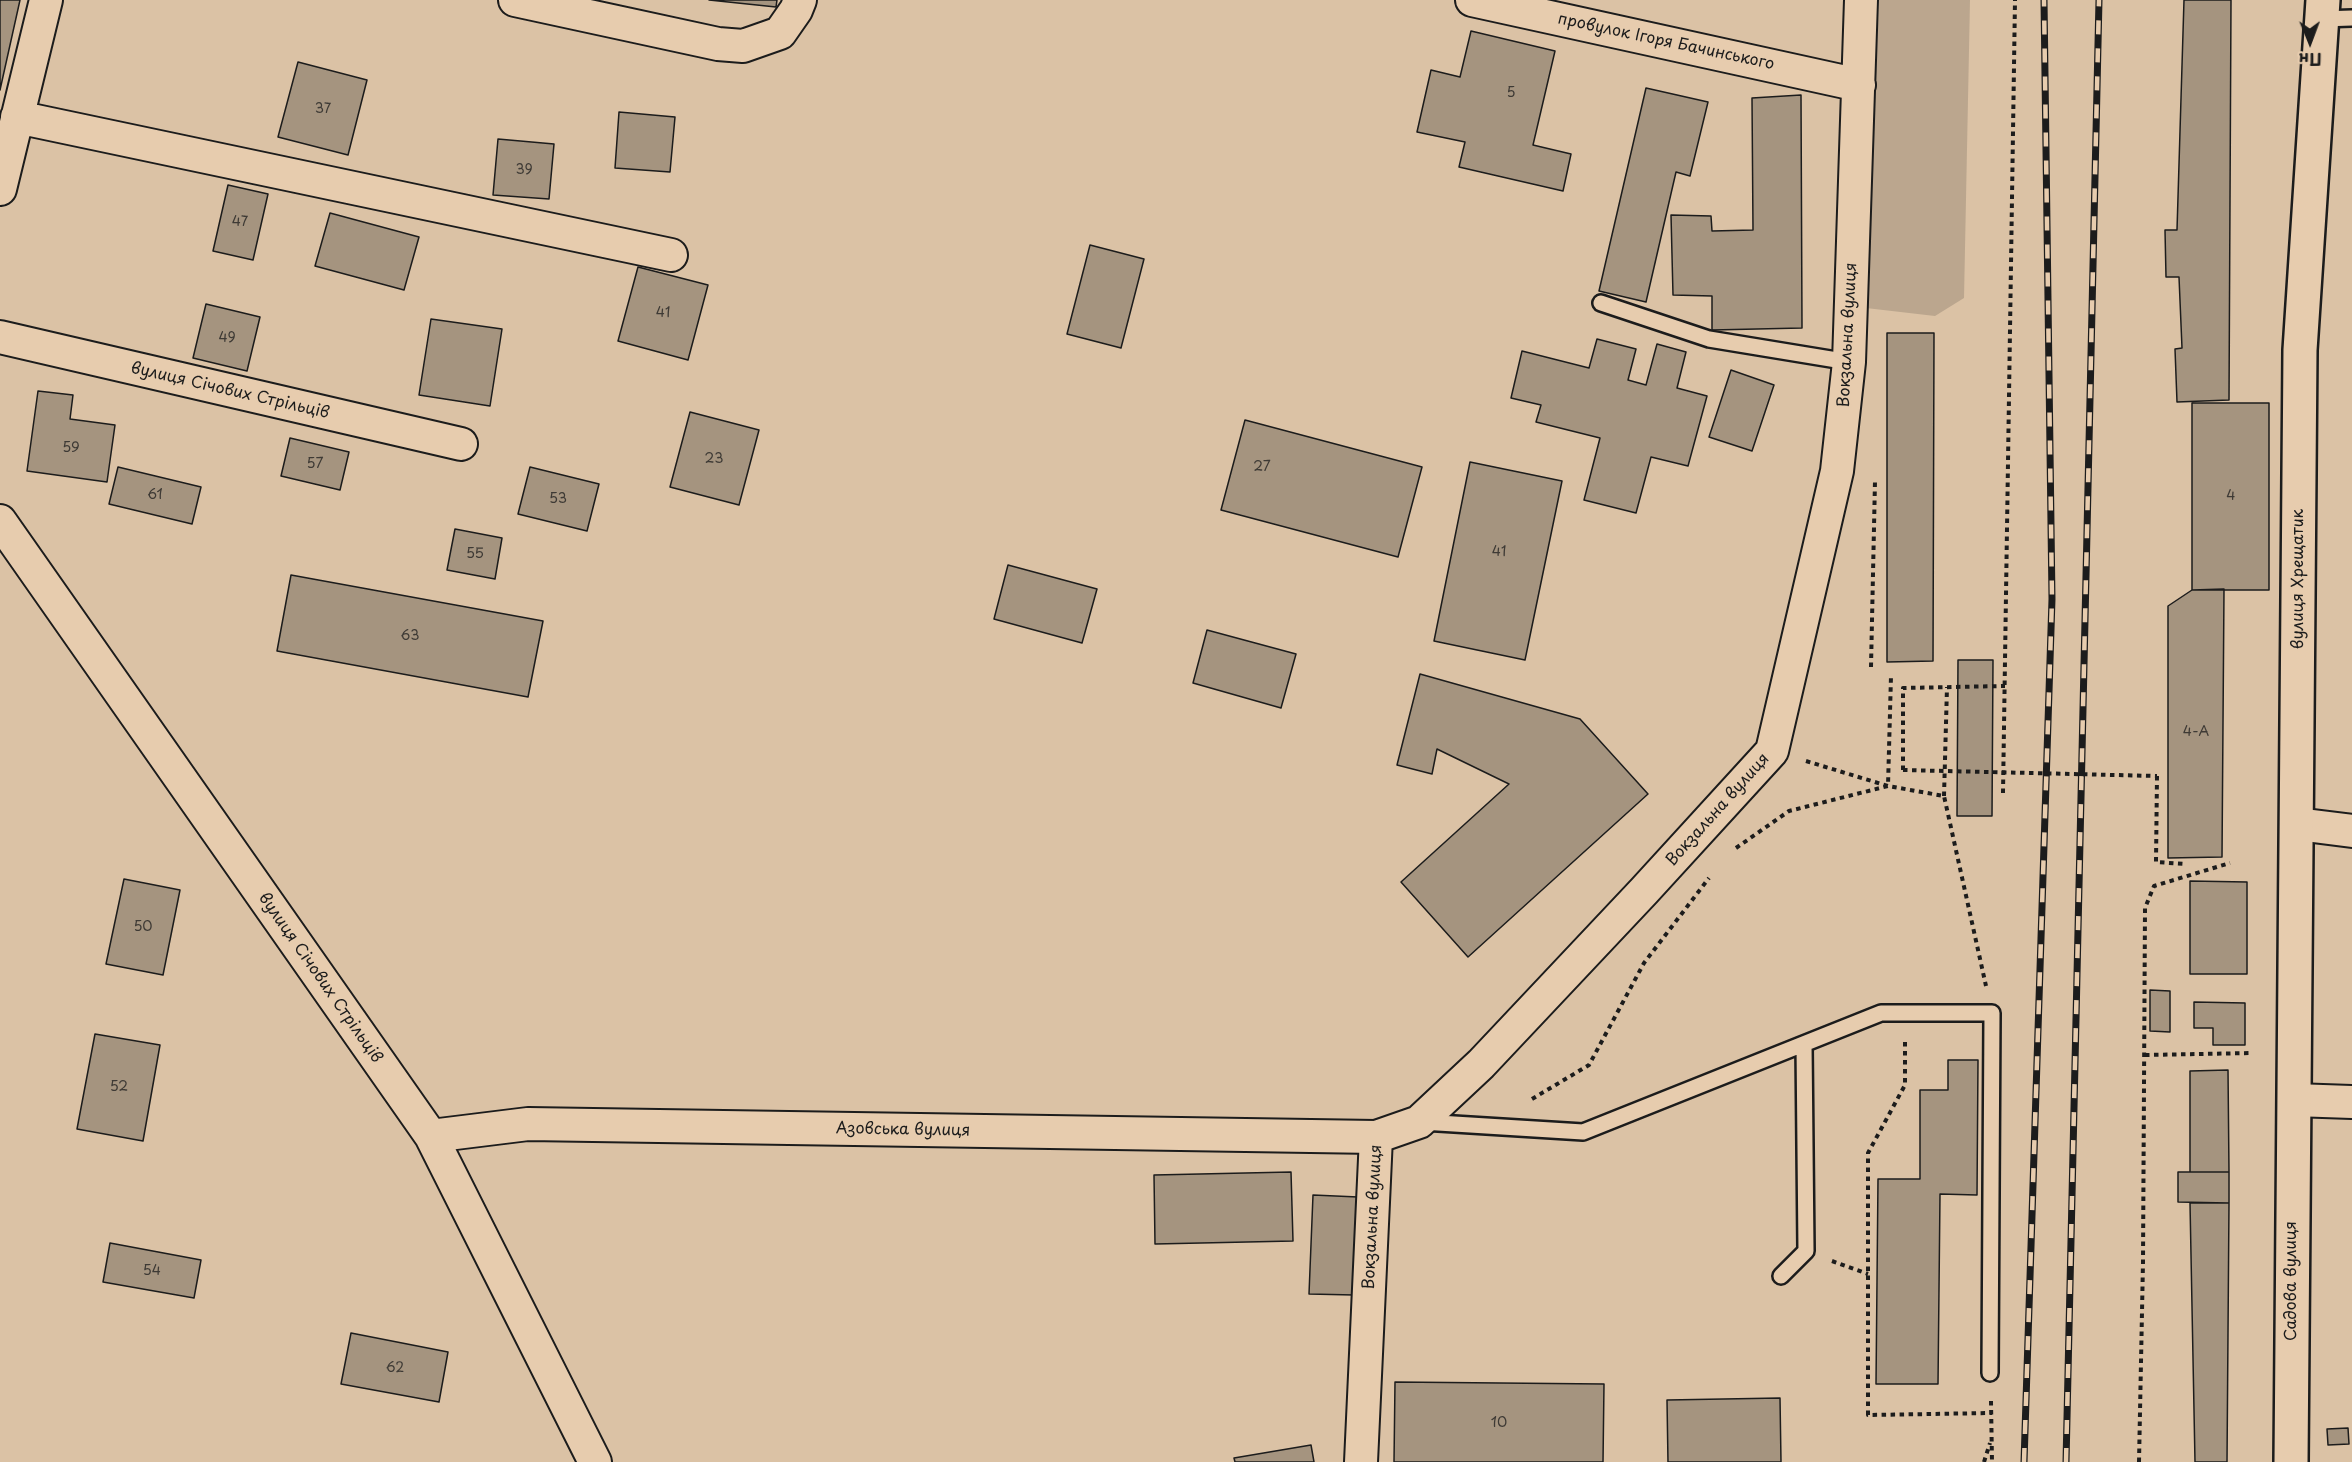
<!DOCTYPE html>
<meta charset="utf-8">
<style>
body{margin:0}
#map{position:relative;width:2352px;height:1462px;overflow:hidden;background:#dbc2a5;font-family:"Playpen Sans",sans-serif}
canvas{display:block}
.north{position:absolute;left:2280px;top:12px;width:60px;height:60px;-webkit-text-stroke:4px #e7ccae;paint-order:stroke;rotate:179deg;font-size:16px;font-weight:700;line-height:24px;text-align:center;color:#1c1c1c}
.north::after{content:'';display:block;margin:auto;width:21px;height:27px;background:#1c1c1c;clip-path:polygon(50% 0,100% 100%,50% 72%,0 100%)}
</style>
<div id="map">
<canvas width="2352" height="1462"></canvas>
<div class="north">Пн</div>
</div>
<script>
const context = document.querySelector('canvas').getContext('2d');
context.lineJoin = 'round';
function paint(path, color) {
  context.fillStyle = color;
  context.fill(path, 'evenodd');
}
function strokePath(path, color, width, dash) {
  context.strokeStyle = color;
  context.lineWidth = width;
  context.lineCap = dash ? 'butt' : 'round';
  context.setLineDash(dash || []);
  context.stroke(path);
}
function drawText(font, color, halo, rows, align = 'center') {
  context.font = font + ' "Playpen Sans",sans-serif';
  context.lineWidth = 4.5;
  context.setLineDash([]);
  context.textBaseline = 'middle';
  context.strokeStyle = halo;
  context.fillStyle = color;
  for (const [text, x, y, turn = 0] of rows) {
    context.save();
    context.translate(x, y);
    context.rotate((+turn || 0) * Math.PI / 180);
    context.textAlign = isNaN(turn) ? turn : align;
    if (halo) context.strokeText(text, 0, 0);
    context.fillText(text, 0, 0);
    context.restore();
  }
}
paint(new Path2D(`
 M1879,0H1970L1964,298L1935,316L1866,308Z`), '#bba68e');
const building = new Path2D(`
 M0,0H20L0,90Z
 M709,0H777L776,7Z
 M2184,0H2231L2229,400L2177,402L2175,349L2182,348L2179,277H2166L2165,230H2177Z
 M1471,31L1555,51L1533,145L1571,154L1563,191L1459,167L1465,142L1417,132L1431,70L1460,77Z
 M298,62L367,80L348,155L278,137Z
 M1646,88L1708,102L1690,176L1676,172L1646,302L1599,291Z
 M1801,95L1802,328L1712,330V296L1673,295L1671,215L1711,216L1712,231L1753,230L1752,98Z
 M619,112L675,117L670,172L615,168Z
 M498,139L554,144L549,199L493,195Z
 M228,185L268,194L253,260L213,251Z
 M330,213L419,237L404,290L315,266Z
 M1090,245L1144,259L1121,348L1067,334Z
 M638,267L708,285L688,360L618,341Z
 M206,304L260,317L247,371L193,358Z
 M431,319L502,329L490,406L419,395Z
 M1887,333H1934L1933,661L1887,662Z
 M1597,339L1636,349L1628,380L1646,385L1657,344L1686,352L1677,388L1707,396L1688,466L1651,457L1636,513L1584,500L1600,438L1536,422L1541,405L1511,398L1522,351L1589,368Z
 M1731,370L1774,385L1752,451L1709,437Z
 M38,391L73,395L70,419L115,425L107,482L27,471Z
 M2192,403H2269V590H2192Z
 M690,412L759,430L739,505L670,487Z
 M1245,420L1422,467L1398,557L1221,510Z
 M290,438L349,452L340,490L281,476Z
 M1470,462L1562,481L1525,660L1434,641Z
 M118,467L201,487L192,524L109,504Z
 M530,467L599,484L587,531L518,514Z
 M455,529L502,538L495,579L447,570Z
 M1008,565L1097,589L1082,643L994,619Z
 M291,575L543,621L528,697L277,651Z
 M2224,589L2222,857L2168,858V606L2192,590Z
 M1207,630L1296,654L1281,708L1193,683Z
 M1958,660H1993L1992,816H1957Z
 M1420,674L1580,719L1648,794L1468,957L1401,882L1509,784L1437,749L1432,774L1397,765Z
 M124,879L180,890L163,975L106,964Z
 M2190,881L2247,882V974H2190Z
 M2150,990L2170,991V1032L2150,1031Z
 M2194,1002L2245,1003V1045H2213V1028H2194Z
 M95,1034L160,1045L143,1141L77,1129Z
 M1948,1060H1978L1977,1195L1940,1194L1938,1384H1876L1878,1179H1920V1090H1948Z
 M2228,1070L2229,1172H2190V1071Z
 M1291,1172L1293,1241L1155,1244L1154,1175Z
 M2178,1172H2229V1203L2178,1202Z
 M1313,1195L1358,1197L1354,1295L1309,1294Z
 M2190,1203H2229L2227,1462H2195Z
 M110,1243L201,1260L194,1298L103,1282Z
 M351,1333L448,1352L439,1402L341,1384Z
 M1395,1382L1604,1384L1603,1462H1394Z
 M1780,1398L1781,1462H1668L1667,1400Z
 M2348,1428L2349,1444L2328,1445L2327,1429Z
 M1311,1445L1314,1462H1235L1234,1458Z`);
paint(building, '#a5947f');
strokePath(building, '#1c1c1c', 1.5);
const lane = new Path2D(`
 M2322,19L2352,18
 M1601,303L1709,339L1849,362
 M1422,1122L1583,1132L1881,1013H1992L1990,1373
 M1781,1276L1806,1251L1804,1044`);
const street = new Path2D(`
 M515,0L718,44L743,46L780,33L796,10L800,0
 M1472,0L1859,85
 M17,117L671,255
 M0,189L46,0
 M0,337L461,444
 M0,521L431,1136L595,1462
 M2297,824L2352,831
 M2294,1100L2352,1102
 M431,1136L528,1124L1376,1137
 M1361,1462L1376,1137L1419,1122L1481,1064L1644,891L1772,751L1837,471L1849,362L1861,0`);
const secondary = new Path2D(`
 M2291,1462L2300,350L2323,0`);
strokePath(lane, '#1c1c1c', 20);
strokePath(street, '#1c1c1c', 36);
strokePath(secondary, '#1c1c1c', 38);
strokePath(new Path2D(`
 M1871,667L1875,481
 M1806,761L1888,786L1944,796L1986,986
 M1903,770V688L2005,686
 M2157,776L2156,862L2185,864
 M2003,793L2015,0
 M1944,796L1947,687
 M1736,848L1789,811L1888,786L1891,676
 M1905,1042V1085L1868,1153V1415L1992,1413
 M2145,1055L2252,1053
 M1532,1099L1589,1065L1644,963L1709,878
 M1832,1261L1868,1274
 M1991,1401L1992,1462
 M1984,1462L1990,1443
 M2139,1462L2143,1262L2145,908L2154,886L2230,863`), '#1c1c1c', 4, [4.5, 4.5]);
strokePath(lane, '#e7ccae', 15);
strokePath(street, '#e7ccae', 32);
strokePath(secondary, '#e7ccae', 33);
const rail = new Path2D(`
 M2024,1462L2052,599L2044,0
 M2066,1462L2099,0`);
strokePath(rail, '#1c1c1c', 7);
strokePath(rail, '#e7ccae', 4.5, [14]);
strokePath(new Path2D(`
 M1903,770L2157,776`), '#1c1c1c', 4, [4.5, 4.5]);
drawText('14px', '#3e3a35', null, [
 ["5",1511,93],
 ["37",323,109],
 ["39",524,170],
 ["47",240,222],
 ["41",663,313],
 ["49",227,338],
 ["59",71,448],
 ["23",714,459],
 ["57",315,464],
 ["27",1262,467],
 ["61",155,495],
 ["4",2231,496],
 ["53",558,499],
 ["41",1499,552],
 ["55",475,554],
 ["63",410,636],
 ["4-А",2196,732],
 ["50",143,927],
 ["52",119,1087],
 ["54",152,1271],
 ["62",395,1368],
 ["10",1499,1423]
]);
drawText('16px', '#1c1c1c', '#e7ccae', [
 ["провулок Ігоря Бачинського",1666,42,12],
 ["Вокзальна вулиця",1848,335,-87],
 ["вулиця Січових Стрільців",230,391,13],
 ["вулиця Хрещатик",2299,579,-90],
 ["Вокзальна вулиця",1718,810,-48],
 ["вулиця Січових Стрільців",320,978,55],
 ["Азовська вулиця",903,1130,1],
 ["Вокзальна вулиця",1373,1217,-87],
 ["Садова вулиця",2292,1281,-90]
]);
</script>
